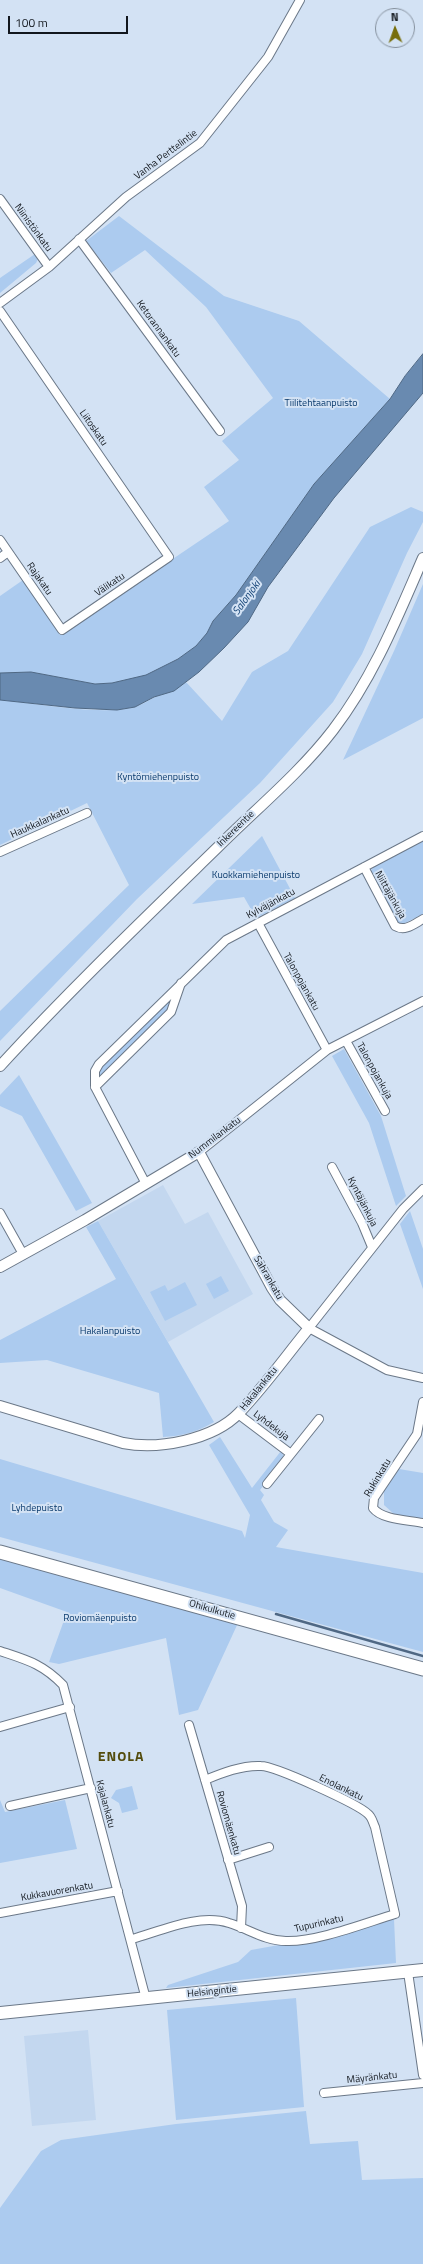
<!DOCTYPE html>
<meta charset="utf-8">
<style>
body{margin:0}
#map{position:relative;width:423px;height:2264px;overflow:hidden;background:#d3e2f4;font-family:"Titillium Web",sans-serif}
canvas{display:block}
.north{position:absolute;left:375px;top:8px;width:40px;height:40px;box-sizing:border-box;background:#d3e2f4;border:1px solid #86919e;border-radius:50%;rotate:358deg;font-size:11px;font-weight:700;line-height:16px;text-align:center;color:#12171d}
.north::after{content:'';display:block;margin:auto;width:14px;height:18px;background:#776e0c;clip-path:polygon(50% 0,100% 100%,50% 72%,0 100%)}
.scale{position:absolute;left:8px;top:16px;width:120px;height:18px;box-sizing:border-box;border:2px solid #12171d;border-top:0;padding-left:5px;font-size:12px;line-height:14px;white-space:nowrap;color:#12171d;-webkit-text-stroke:3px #d3e2f4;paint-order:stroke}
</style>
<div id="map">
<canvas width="423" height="2264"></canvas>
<div class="north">N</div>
<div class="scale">100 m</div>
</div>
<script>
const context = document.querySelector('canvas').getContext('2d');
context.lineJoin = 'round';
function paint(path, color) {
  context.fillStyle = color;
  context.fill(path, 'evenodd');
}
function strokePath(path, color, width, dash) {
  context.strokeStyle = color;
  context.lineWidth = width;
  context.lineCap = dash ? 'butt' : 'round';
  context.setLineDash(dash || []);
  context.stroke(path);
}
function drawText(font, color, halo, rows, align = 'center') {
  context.font = font + ' "Titillium Web",sans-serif';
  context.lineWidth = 4;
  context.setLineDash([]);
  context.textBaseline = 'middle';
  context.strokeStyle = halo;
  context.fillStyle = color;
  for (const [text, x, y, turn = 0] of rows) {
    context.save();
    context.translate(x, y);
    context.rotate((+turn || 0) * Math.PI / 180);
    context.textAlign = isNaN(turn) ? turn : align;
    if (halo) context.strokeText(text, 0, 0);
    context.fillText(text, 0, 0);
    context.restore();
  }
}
paint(new Path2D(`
 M163,1185L185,1224L208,1212L253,1294L168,1342L98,1221Z
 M88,2030L96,2120L32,2126L24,2036Z`), '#c3d7ef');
paint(new Path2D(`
 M119,216L224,296L299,321L390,399L314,484L236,595L213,621L207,633L196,646L178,659L146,676L112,683L95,684L31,672L0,673V596L23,580L60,635L229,521L204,487L239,460L222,441L273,398L206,307L145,250L111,273L86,241Z
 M35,254L38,259L36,263L0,293V278Z
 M411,507L423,512V522L407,553L362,654L333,702L260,783L137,899L0,1041V1011L129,885L87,803L0,845V700C36,703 101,716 134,707C141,705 147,701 153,698C166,692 174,691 186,682L222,721L252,672L288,651L370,527Z
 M423,584V718L343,760L394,651Z
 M262,836L295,898L256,918L244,897L192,904Z
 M423,841V914L401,925L396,922L371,870L374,867Z
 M182,982L175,1004L95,1087L99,1064Z
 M344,1049L381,1116L406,1196L396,1206L369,1123L332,1056Z
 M19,1075L92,1203L76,1211L22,1116L0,1106V1095Z
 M410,1211L423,1249V1289L400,1224Z
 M98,1221L214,1422C197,1432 182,1436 163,1437L159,1393L47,1360L0,1363V1340L116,1279L86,1227Z
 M221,1276L229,1291L214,1299L206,1284Z
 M185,1282L197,1305L165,1321L150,1292L165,1285L168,1291Z
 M220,1437L252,1488L281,1451L284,1457L282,1462L260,1490L264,1495L261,1500L274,1522L288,1530L276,1547L423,1573V1652L0,1537V1459L242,1531L245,1538L250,1515L209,1445Z
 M399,1469L423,1473V1521L395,1515L384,1505V1491Z
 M0,1556L238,1623L198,1710L179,1715L166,1638L59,1664L49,1662L67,1612L0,1588Z
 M132,1786L138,1809L122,1813L119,1803L111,1798L116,1790Z
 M0,1800L5,1812L65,1800L77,1849L0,1863Z
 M394,1919L396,1963L166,1988L168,1985L238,1962L251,1950L329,1936Z
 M296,1998L304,2107L176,2120L167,2010Z
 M306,2111L310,2144L358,2141L362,2180L423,2178V2264H0V2208L41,2151L61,2140L176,2124Z`), '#accbef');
const water = new Path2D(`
 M423,354V393L334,498L268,587L248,622L224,648L199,672L174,691L154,697L135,707L117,710L75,708L0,700V673L31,672L95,684L112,683L146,675L178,659L196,646L207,633L213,621L236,595L314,484L390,399L405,376Z`);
paint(water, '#698ab0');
strokePath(water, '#4f6884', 1);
strokePath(new Path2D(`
 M276,1614L423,1656`), '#4f6884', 2.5);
const minor = new Path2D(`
 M0,199L49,267
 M79,239L220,431
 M0,303L49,267L126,197L200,143L268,57L300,0
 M0,311L169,557L62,630L0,540
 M0,558L8,552
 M0,852L87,813
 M364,867L395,926C405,932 414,924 423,919
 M258,923L327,1050
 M346,1041L385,1111
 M95,1087L171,1012L181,983
 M199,1152L327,1050L423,1001
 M332,1167L362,1223L372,1247
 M146,1184L95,1087V1071L99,1064L226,940L423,836
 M423,1189L403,1209L309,1328L387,1370L423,1378
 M0,1213L23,1254
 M423,1402L417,1434L374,1498L373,1508C382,1520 409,1520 423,1523
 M238,1414L291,1454
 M267,1484L319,1419
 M0,1651C27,1660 43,1664 63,1685L146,1999
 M189,1725L242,1906L241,1928
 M0,1727L70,1707
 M10,1806L91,1788
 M228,1860L269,1847
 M0,1913L118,1891
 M132,1939C161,1931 199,1913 229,1923C249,1929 265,1941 286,1941C317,1942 365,1923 395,1914L375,1827C373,1823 372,1817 368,1814C358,1804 275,1766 261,1766C242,1765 222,1773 205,1780
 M408,1972L423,2075
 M324,2093L423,2083`);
const tertiary = new Path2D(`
 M0,1066C70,990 144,919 218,847C256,809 300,773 333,730C373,678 397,618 423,558
 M0,1267L85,1220L199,1152L272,1288L280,1300L309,1328C286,1356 264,1387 239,1413C213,1440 158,1450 123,1443L0,1406`);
const secondary = new Path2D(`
 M0,2013L423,1970`);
const primary = new Path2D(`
 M0,1552L423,1669`);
strokePath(minor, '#6b7888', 10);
strokePath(tertiary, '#6b7888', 12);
strokePath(secondary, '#6b7888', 14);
strokePath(primary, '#6b7888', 15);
strokePath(minor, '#fff', 8);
strokePath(tertiary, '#fff', 10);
strokePath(secondary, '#fff', 12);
strokePath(primary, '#fff', 13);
drawText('10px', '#12171d', '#d3e2f4', [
 ["Vanha Perttelintie",166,155,-37],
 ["Niinistönkatu",33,228,54],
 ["Ketorannankatu",158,329,54],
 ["Liitoskatu",93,428,55],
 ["Rajakatu",39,579,55],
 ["Välikatu",110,585,-34],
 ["Haukkalankatu",40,823,-24],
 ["Inkereentie",236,829,-44],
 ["Niittäjänkuja",390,895,61],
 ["Kylväjänkatu",271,904,-28],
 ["Talonpojankatu",301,982,61],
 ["Talonpojankuja",374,1071,61],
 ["Nummilankatu",215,1138,-37],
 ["Kyntäjänkuja",362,1202,63],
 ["Sahrankatu",268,1278,60],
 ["Hakalankatu",259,1389,-51],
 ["Lyhdekuja",271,1426,37],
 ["Rukinkatu",378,1478,-59],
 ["Ohikulkutie",212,1610,16],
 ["Enolankatu",341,1788,26],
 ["Kajalankatu",105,1804,75],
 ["Roviomäenkatu",228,1823,74],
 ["Kukkavuorenkatu",57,1892,-10],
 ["Tupurinkatu",319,1924,-13],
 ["Helsingintie",212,1992,-6],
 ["Mäyränkatu",372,2078,-6]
]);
drawText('10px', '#0b3b6d', '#d3e2f4', [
 ["Tiilitehtaanpuisto",321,404],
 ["Kyntömiehenpuisto",158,778],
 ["Kuokkamiehenpuisto",256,876],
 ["Hakalanpuisto",110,1332],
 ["Lyhdepuisto",37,1509],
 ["Roviomäenpuisto",100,1619]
]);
drawText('italic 11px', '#174679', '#d3e2f4', [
 ["Salonjoki",247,598,-54]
]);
context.letterSpacing = '1px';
drawText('bold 14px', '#534c0d', '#d3e2f4', [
 ["ENOLA",121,1758]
]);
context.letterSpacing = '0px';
</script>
